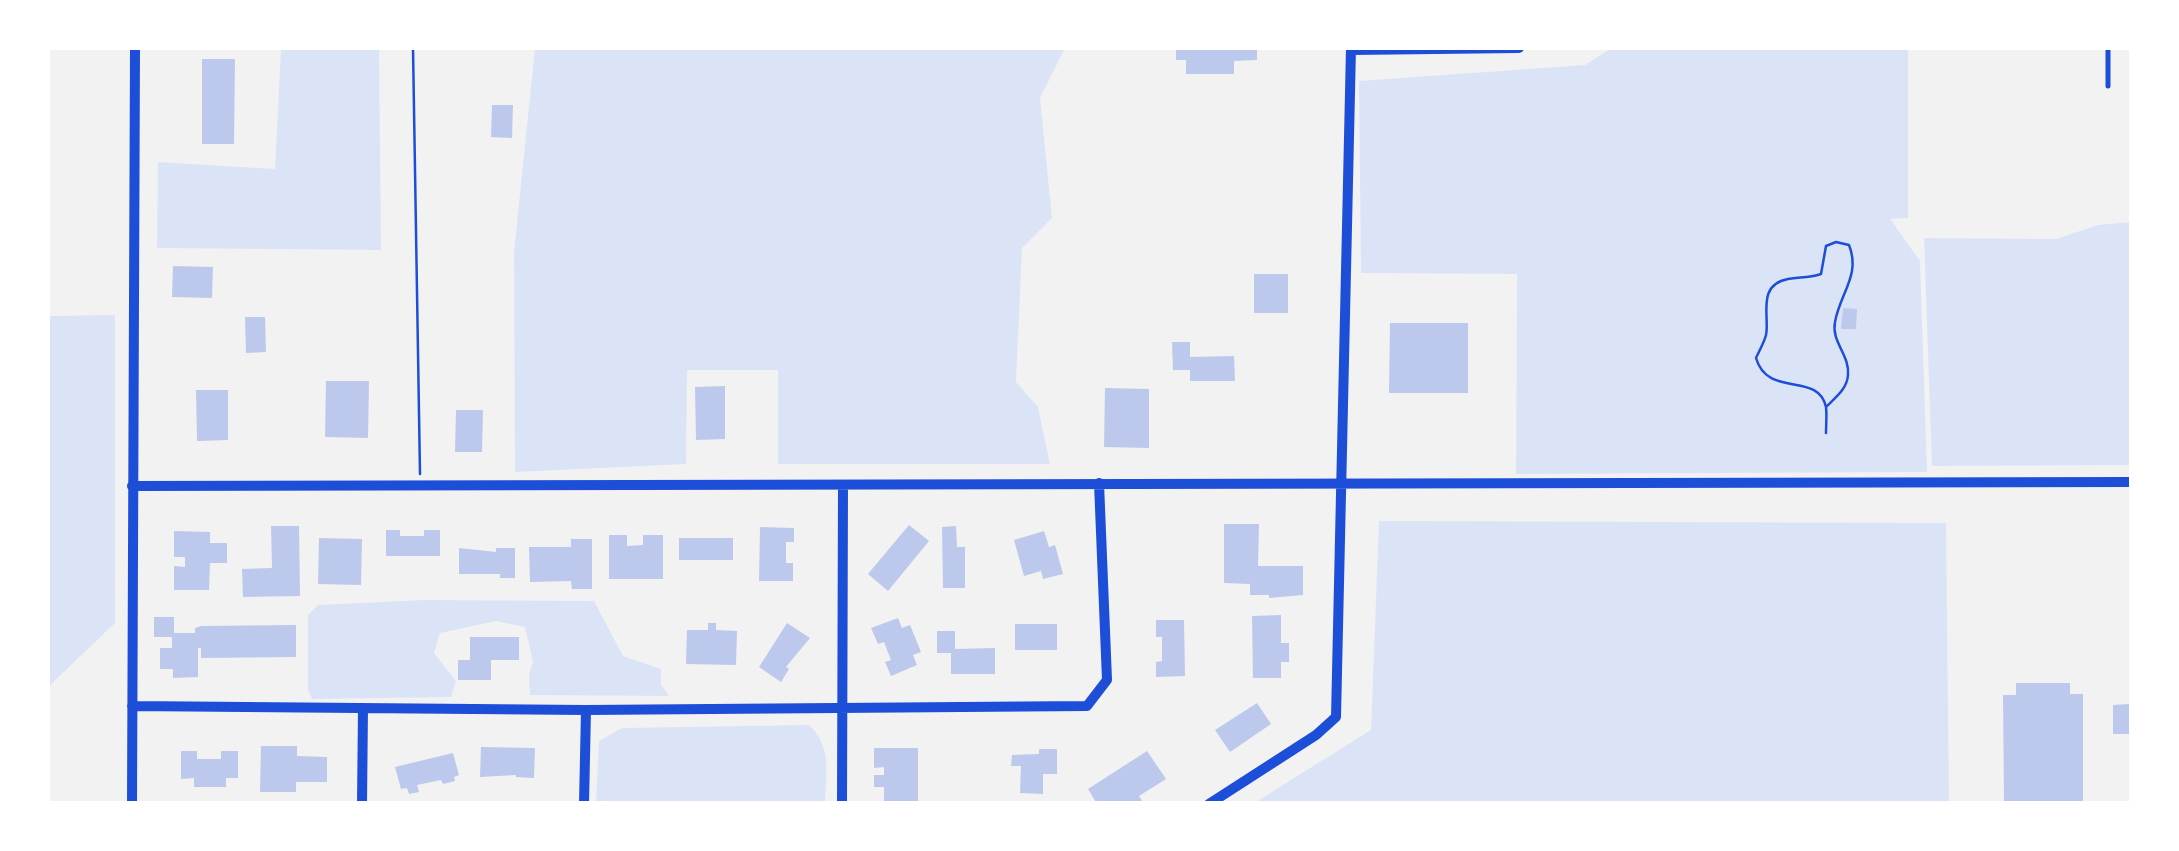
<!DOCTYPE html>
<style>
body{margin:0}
#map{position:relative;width:2179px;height:851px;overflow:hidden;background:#f2f2f2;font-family:Georgia,serif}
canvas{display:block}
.frame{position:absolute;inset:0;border:50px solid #fff;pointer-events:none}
</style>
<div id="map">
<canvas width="2179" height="851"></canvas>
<div class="frame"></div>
</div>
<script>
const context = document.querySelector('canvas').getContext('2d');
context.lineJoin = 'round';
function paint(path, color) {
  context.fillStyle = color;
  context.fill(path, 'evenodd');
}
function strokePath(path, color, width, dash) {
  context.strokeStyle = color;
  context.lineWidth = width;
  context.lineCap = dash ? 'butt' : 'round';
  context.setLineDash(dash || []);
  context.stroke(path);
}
paint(new Path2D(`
 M281,48H379L381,250L157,248L158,162L275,169Z
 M535,48H1065L1040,98L1052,218L1022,248L1016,382L1038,407L1050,464H778V370H687L686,464L515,472L514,252Z
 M1612,48H1908V218L1890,219L1920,261L1927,472L1516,474L1517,274L1361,273L1359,81L1585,65Z
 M2131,222V465L1932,466L1924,238L2056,239L2098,225Z
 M115,315V623L48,687V316Z
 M1379,521L1946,523L1949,803H1254L1371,730Z
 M424,600L594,601L623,656L661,669V685L669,696L530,695L529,674L533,662L525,627L496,621L440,633L434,653L456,681L451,697L312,699L308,690V615L318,605Z
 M809,725C832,746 826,774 825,803H596L599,741L622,728Z`), '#dbe4f7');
paint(new Path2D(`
 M1176,48H1257V60L1234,61V74H1186V60H1176Z
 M202,59H235L234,144H202Z
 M492,105H513L512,138L491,137Z
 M173,266L213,267L212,298L172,297Z
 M1254,274H1288V313H1254Z
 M1843,308L1857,309L1856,329H1841Z
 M245,317H265L266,352L246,353Z
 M1390,323H1468V393H1389Z
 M1172,342H1190V357L1234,356L1235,381H1190V370H1173Z
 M326,381H369L368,438L325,437Z
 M725,386V439L696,440L695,387Z
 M1105,388L1149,389V448L1104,447Z
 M196,390H228V440L197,441Z
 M456,410H483L482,452H455Z
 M1224,524H1259L1258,566H1303V595L1269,598V595H1250V584L1224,583Z
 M909,525L929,541L888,591L868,574Z
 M271,526H299L300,596L243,597L242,569L272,568Z
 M956,526L957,547H965V588H943L942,527Z
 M760,527L794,528V542H786V563H793V581H759Z
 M386,530H400V536H424V530H440V556H386Z
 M174,531L210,532V543H227V563H210L209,590H174V566L185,567V557H174Z
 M1044,531L1049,547L1055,545L1063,574L1043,579L1041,571L1024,576L1014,540Z
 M609,535H627V546L643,545V535H663V579H609Z
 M319,538L362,539L361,585L318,584Z
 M679,538H733V560H679Z
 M571,539H592V589H572L571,581L530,582L529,547H571Z
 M459,548L496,552V548H515V578H500V574H459Z
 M1281,615V643H1289V662H1281V678H1253L1252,616Z
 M154,617H174V633H195V628L201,626L296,625V657L201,658V648H198V677L173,678V669H160V648H172V637H154Z
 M898,618L902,628L910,625L921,652L913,655L917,665L891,676L885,662L891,660L884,642L878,644L871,628Z
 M1156,620H1184L1185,676L1156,677V662L1162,661V637H1156Z
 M708,623H716V630L737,631L736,665L686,664L687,630H708Z
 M787,623L810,638L786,667L789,669L781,682L759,667Z
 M1015,624H1057V650H1015Z
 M937,631H955V649L995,648V674H951V653H937Z
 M470,637H519V660H491V680H458V660H470Z
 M2016,683H2070V694H2083V804H2004L2003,695H2016Z
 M1257,703L1271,724L1230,752L1215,730Z
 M2130,704V734H2113V705Z
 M261,746H297V756L327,757V782H296V792H260Z
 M481,747L535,748L534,778L516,777V775L480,777Z
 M874,748H918V804H884V787H874V775H884V767L874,768Z
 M1039,749H1057V774H1043V794L1020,793L1021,766H1011L1012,755L1039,754Z
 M181,751H197V759H221V751H238V778H226V787H194V778L181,779Z
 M1147,751L1166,779L1139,796L1144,804H1097L1088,789Z
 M453,753L459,775L454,777L455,781L443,784L441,780L417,785L419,792L409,794L407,788L401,789L395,767Z`), '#bdc9ec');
strokePath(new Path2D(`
 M413,48L420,474
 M1826,407C1836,397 1847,389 1848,375C1850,355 1831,342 1835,322C1840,293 1861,275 1849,245L1836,242L1826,246L1821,274C1809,278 1800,277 1788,279C1756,285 1770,317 1766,335C1764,343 1759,351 1756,358C1768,399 1818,371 1826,407C1827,415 1826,425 1826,433`), '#1d4ed8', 2.5);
strokePath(new Path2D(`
 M2108,48V86`), '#1d4ed8', 5);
strokePath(new Path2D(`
 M1351,50L1519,48
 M132,486L2132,482
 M132,706L586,710L1087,706L1107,680L1099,483
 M132,804L135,48
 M362,804L363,708
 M584,804L586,710
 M842,804L843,486
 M1209,804L1316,735L1336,717L1351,48`), '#1d4ed8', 10);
</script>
